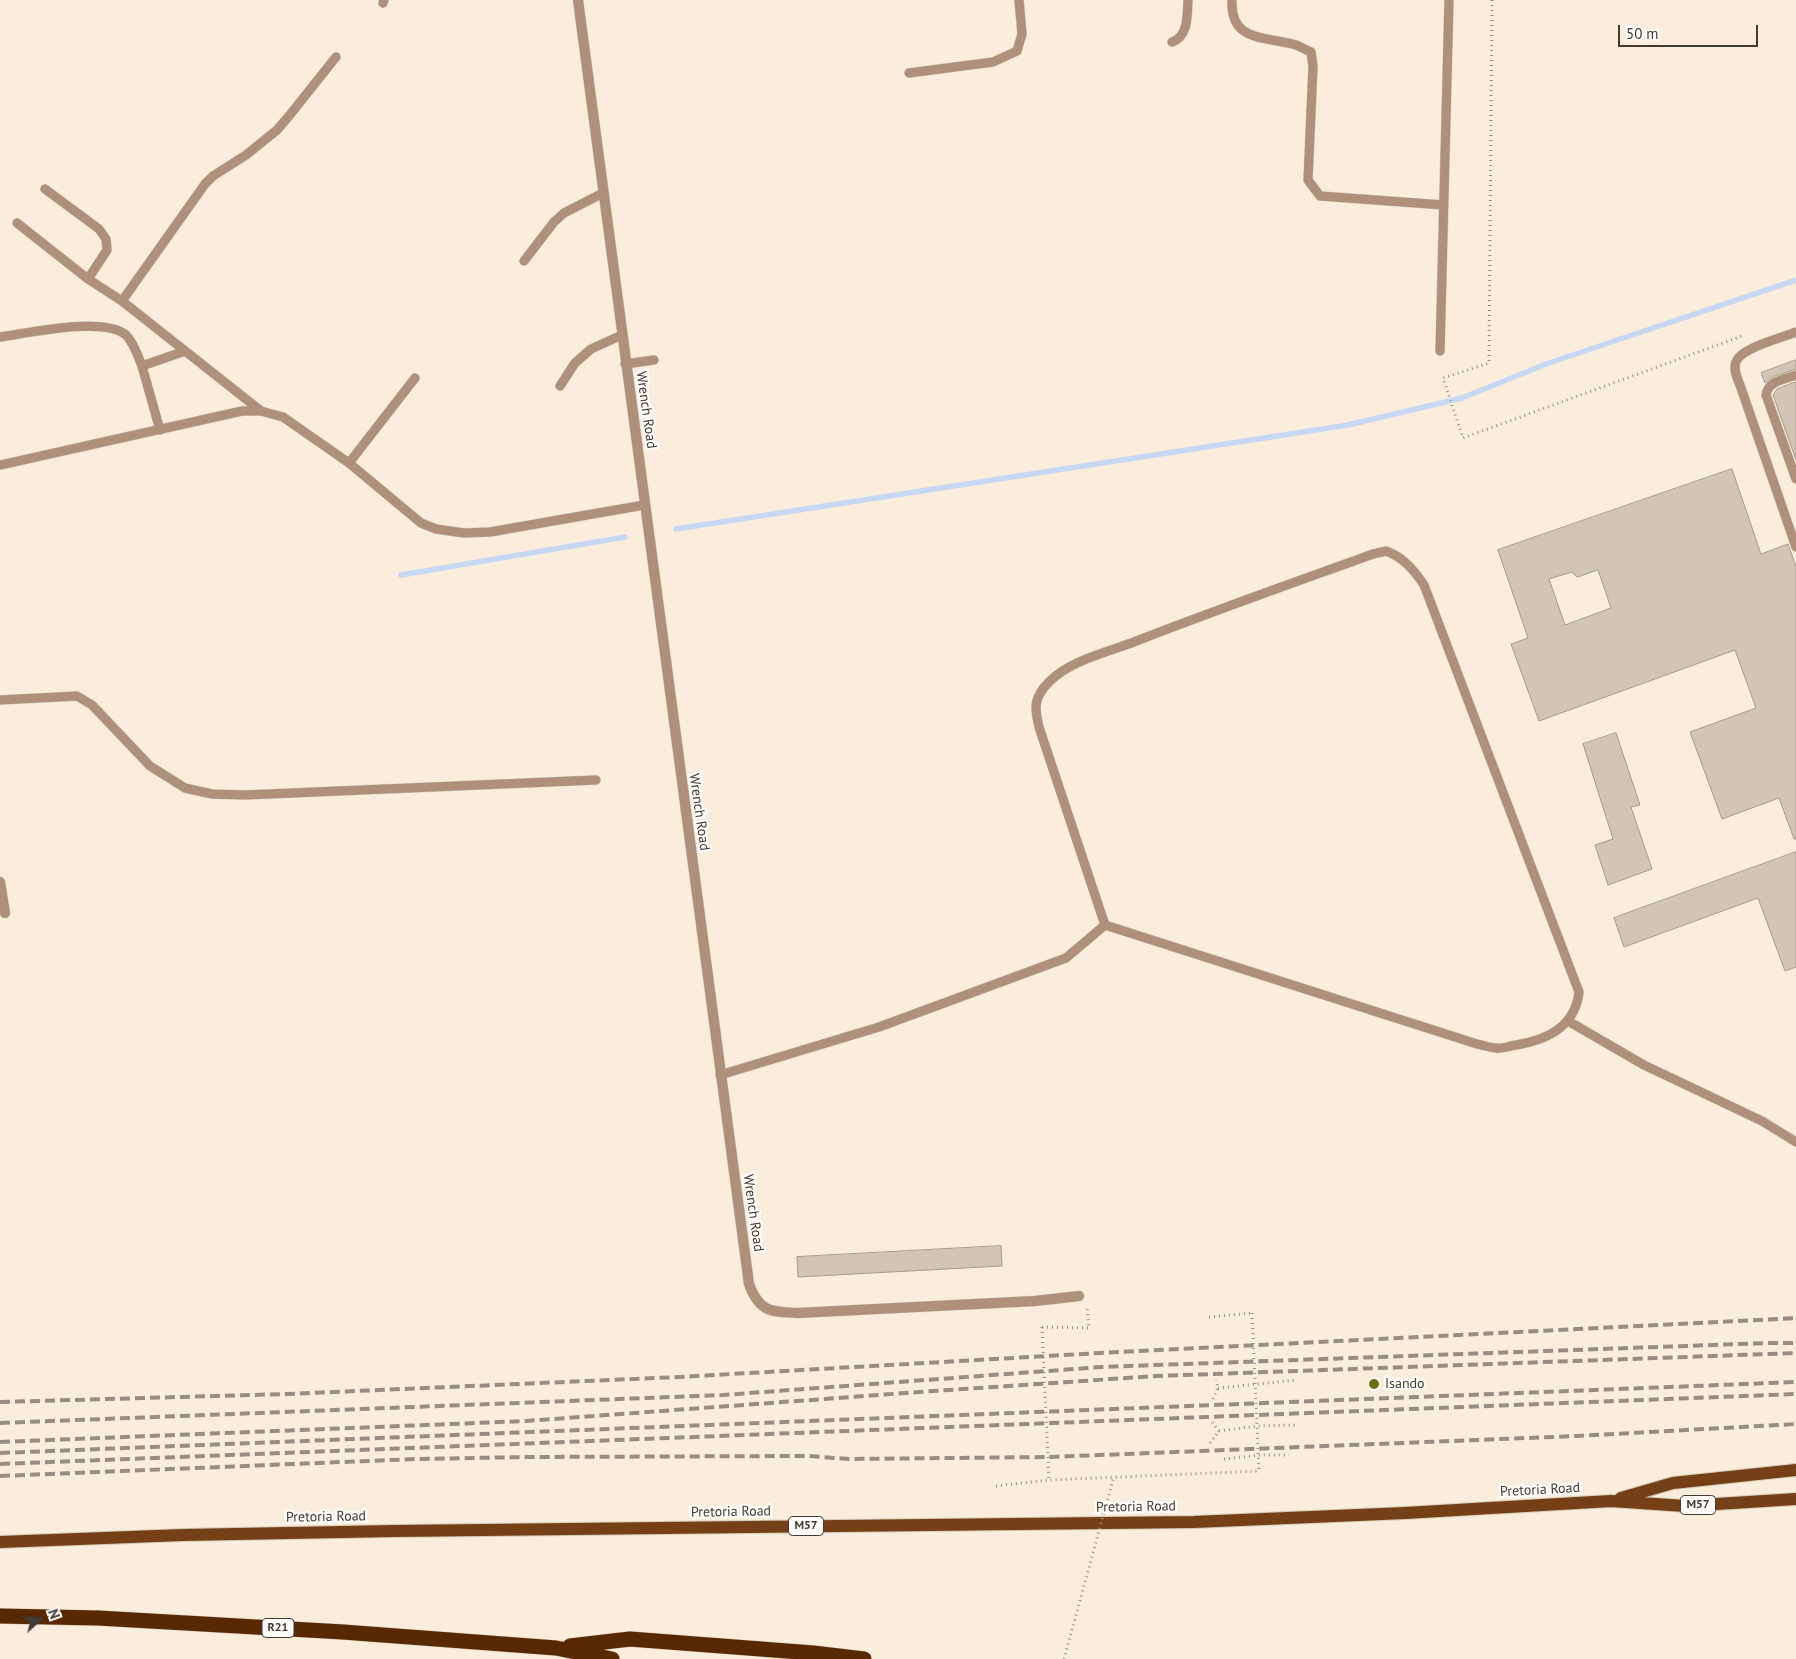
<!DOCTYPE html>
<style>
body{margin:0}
#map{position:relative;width:1796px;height:1659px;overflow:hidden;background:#faeddc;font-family:"PT Sans",sans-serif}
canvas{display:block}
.north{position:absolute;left:15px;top:1594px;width:50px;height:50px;-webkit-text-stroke:4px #fefcf8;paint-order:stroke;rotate:70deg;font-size:14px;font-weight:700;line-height:20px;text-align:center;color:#403c35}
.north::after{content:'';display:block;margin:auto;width:18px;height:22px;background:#403c35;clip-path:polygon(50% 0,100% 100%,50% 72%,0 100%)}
.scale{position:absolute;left:1618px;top:25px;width:140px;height:22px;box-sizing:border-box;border:2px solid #403c35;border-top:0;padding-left:6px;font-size:15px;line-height:18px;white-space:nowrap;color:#403c35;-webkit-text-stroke:4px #fefcf8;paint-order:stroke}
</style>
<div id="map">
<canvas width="1796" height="1659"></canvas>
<div class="north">N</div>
<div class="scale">50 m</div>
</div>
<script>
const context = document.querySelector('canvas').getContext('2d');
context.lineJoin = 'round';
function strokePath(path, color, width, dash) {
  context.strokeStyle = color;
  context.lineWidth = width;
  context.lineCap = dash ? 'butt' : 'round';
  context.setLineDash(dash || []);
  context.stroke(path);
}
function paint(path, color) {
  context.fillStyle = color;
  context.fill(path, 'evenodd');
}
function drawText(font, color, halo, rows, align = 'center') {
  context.font = font + ' "PT Sans",sans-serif';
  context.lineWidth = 5;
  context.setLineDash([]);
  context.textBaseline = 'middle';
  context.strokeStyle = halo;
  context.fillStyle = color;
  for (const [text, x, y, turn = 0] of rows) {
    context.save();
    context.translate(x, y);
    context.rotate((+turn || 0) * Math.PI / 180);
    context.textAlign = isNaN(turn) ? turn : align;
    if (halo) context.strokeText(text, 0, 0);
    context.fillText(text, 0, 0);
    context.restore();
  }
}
strokePath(new Path2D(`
 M676,529L1348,425L1462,398L1546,364L1796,280
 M401,575L625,537`), '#c7d8f4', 5.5);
const building = new Path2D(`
 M1796,360V369L1775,376L1765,383L1761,373Z
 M1796,382V460L1773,395L1777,389Z
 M1732,469L1761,554L1788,544L1796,567V839H1794L1779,798L1722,819L1690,732L1756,708L1735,650L1539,721L1511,644L1528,638L1498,550ZM1598,570L1611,608L1565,625L1549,579L1572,572L1577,577Z
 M1616,733L1640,805L1631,807L1652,869L1608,885L1595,845L1613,839L1583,744Z
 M1796,852V967L1785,971L1758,898L1624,947L1614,918Z
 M1001,1246L1002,1266L798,1277L797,1257Z`);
paint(building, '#d1c5b4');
strokePath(building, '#a79b8b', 1);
const service = new Path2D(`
 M1232,0C1230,43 1266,36 1296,45C1301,47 1306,50 1311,52L1313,66L1308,180L1320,196L1444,205
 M383,3L384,0
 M1172,42C1189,36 1187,15 1188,0
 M909,73L993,62L1017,51L1022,34L1019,0
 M45,189L99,229L106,239L107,250L88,279L122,301L261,411
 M17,223L88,279
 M524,261L554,222L564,213L603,193
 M122,301L205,184L213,176L246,155L277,130L289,116L336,57
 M1796,332C1782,338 1740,348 1736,362C1733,369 1737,378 1740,385L1796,547
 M0,337C29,333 104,316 126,335C134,343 138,356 142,366
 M1440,351L1449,0
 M625,364L654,360
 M1796,375C1785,379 1768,381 1766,395L1796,479
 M560,386L575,363L591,349L622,335
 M160,430L142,366L185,351
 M349,463L415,378
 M0,465L242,411H261L283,417L349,463L421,523L436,529L464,533L490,532L644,505
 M1386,551C1403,557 1414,570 1424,585L1579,992C1575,1027 1547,1040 1516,1045C1509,1046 1502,1049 1496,1048C1490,1048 1483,1045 1477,1044L1105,925L1039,727C1034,707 1034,697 1049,682C1069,661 1107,652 1134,642C1213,611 1293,583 1373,554Z
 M0,700L77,696L92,705L150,766L185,788L212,794L245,795L596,780
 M1568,1021L1644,1065L1762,1121L1796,1142
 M720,1075L879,1027L1066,958L1105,925`);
const minor = new Path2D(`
 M578,0L749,1284C759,1312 771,1312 798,1313L1035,1301L1079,1296
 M0,882L5,913`);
const primary = new Path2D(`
 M1621,1498L1673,1483L1796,1470
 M0,1542L183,1535L394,1531L1194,1522L1405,1513L1611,1501L1685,1506L1796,1499`);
const motorway = new Path2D(`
 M0,1616L98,1618L343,1632L556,1648L612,1659
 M570,1646L630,1639L813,1653L864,1659`);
strokePath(service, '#d5cabb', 10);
strokePath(minor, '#d5cabb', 11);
strokePath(primary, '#d5cabb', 14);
strokePath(motorway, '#d5cabb', 16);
strokePath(new Path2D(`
 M1492,0L1489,363L1443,378L1463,438L1742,336L1743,338
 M1209,1317L1252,1313
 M1042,1327L1089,1328L1087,1307
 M1218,1388L1297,1380
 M1213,1399L1218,1388L1216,1380
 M1219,1431L1257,1426L1296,1425
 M1210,1443L1219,1431L1212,1422
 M1224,1459L1260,1455H1289
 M996,1486L1049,1480L1259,1471`), '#989084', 3, [1, 4]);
strokePath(service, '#af907b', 9);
strokePath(minor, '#af907b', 10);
strokePath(primary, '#754016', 12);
strokePath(motorway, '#582800', 15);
strokePath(new Path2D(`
 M0,1402L287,1394L679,1377L1100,1353L1796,1318
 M0,1423L723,1395L1101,1367L1768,1343H1796
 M0,1442L526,1421L919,1392L1157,1376L1796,1353
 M0,1453L1796,1382
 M0,1464L1796,1394
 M0,1476L416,1459L528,1457L808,1456L850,1459L1050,1457L1577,1436L1796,1424`), '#968e82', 4, [10, 5]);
strokePath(new Path2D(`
 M1252,1313L1259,1471
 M1042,1327L1049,1480
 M1064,1659L1114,1476`), '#989084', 3, [1, 4]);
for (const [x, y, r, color] of [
 [1374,1384,6,"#706e0e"]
]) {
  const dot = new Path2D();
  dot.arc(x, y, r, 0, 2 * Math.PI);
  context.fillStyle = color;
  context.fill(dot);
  strokePath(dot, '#fefcf8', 2);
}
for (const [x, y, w] of [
 [1698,1505,35],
 [806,1526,35],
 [278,1628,32]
]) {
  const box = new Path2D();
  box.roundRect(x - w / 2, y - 9.5, w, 19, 4);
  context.fillStyle = '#fefcf8';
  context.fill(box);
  strokePath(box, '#403c35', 1);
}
drawText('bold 12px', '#403c35', null, [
 ["M57",1698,1505],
 ["M57",806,1526],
 ["R21",278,1628]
]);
drawText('14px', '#403c35', '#fefcf8', [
 ["Wrench Road",646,410,82],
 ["Wrench Road",699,812,82],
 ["Wrench Road",753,1213,82],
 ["Pretoria Road",1540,1490,-3],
 ["Pretoria Road",1136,1507,-1],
 ["Pretoria Road",731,1512,-1],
 ["Pretoria Road",326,1517,-1]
]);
drawText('14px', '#403c35', '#fefcf8', [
 ["Isando",1385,1384]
], 'left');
</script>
